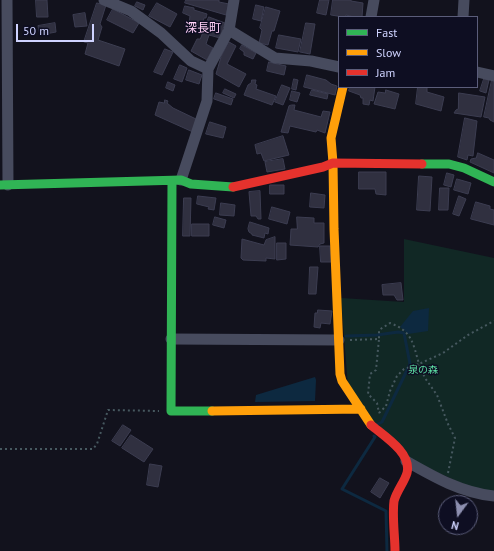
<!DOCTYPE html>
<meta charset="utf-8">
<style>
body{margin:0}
#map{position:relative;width:494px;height:551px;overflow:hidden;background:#12121d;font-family:"PT Sans",sans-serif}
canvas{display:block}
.legend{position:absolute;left:338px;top:16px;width:140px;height:72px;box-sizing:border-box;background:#0e0e22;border:1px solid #5b5d7a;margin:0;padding:5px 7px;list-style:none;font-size:12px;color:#cfd3ff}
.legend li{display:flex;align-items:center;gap:8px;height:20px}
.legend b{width:20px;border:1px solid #5b5d7a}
.north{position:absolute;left:438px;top:495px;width:40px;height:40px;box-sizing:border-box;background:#0e0e22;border:1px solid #5b5d7a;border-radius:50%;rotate:195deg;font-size:11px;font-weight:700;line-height:16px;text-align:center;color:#cfd3ff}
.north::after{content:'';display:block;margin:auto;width:14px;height:18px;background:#8d8fb0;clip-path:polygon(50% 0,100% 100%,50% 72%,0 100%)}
.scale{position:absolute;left:16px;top:24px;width:78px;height:18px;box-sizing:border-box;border:2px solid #cfd3ff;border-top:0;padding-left:5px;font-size:12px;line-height:14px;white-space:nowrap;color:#cfd3ff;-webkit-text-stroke:3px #0e0e22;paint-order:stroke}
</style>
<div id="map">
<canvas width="494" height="551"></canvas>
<ul class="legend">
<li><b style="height:5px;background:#30b455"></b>Fast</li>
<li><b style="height:5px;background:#ff9f0a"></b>Slow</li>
<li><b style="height:5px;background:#e5322d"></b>Jam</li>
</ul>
<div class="north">N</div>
<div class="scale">50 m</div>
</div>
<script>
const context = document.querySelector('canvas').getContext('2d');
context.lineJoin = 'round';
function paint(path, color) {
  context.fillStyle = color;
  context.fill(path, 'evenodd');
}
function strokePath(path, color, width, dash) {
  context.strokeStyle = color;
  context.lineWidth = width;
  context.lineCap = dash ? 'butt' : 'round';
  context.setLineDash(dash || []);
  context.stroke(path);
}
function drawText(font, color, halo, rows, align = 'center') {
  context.font = font + ' "PT Sans","Noto Sans JP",sans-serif';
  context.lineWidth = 3;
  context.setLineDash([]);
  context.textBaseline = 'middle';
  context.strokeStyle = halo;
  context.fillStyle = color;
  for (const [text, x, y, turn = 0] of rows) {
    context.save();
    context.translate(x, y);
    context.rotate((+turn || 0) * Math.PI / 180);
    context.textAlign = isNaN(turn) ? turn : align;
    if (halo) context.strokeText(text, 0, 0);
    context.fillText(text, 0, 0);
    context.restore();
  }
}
paint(new Path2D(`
 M404,239L494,258V494L481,492L410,460L379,429L348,387L341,298L404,302Z`), '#112825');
paint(new Path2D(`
 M429,308L428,331L408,334L400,327L413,311Z
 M315,377L316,380L315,401L255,402L256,395Z`), '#0d2940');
strokePath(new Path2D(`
 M346,336L377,335L398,332L404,333L410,364L382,422L378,424
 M374,436L375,437L342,489L386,511L387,551`), '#0d2940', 3);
const building = new Path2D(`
 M36,0H47L48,17H37Z
 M186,0H219V2L229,4L226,15L185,3Z
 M320,0H329L326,15L317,13Z
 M333,0H351V1L363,3L362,17H354L346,15L345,17H343L331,15Z
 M137,2L145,5L143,10L135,6Z
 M97,3L106,5L100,24L102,27L98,40L125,49L119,66L85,54L88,43L84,42Z
 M157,3L177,14L170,27L149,16Z
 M256,5L264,7L261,21L253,19Z
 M185,6L194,8V10L207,14L206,18H204L202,27L189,24L190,16L183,13Z
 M266,7L280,11L274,31H272L268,45L259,43L262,30L260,28Z
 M113,9L139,23L133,33L107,20Z
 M85,13L87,26L75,27L73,15Z
 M209,17L225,23L220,38L209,35L206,44L213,48L207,60L191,51L197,39H200Z
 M55,23L56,32L40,35L38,26Z
 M306,23L315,24L310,54L300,52Z
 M279,35L301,39L298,52L276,48Z
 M229,42L236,46L227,64L246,74L239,87L216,74L221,57Z
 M242,45L256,53L253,59L244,55V52L240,49Z
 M165,49L173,52L162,75L154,72Z
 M269,62L286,66L284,75L267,71Z
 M180,65L187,68L182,82L174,79Z
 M189,70L202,75L199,84L186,80Z
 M307,75L326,80L331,84L337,86L335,95L304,87Z
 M294,79L298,80L296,90L292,89Z
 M484,79L489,80L486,93L480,91Z
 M252,80H256L255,84L257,85L256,89L276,96L272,105L244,95L248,85L251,83Z
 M492,80L494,81V122L490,120L489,118L484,117Z
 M168,82L175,85L173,91L166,88Z
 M282,85L290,88L283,105L275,102Z
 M350,87H375L373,101L370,100L369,105L363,104V98H361L360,95L349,91Z
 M418,87H427V92L444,97L441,111L416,104Z
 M225,89L236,94L234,98L223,93Z
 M312,90L328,94L327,99L310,95Z
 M386,90L399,94L395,109L374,104L378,92L385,93Z
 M292,91L300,93L297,102L290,100Z
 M216,93L233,99L231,105L214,99Z
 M459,93L485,97L481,117L454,113L456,110L458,109Z
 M165,100L168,101L167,103L173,108L196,119L193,132L155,115L159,102L164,103Z
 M292,105H295L294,110L321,117L323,111L330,112L325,133L317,130L316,132L290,126L288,133L281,132L289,106Z
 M465,118L477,121L473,156L468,155L467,160L458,157Z
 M210,122L226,127L223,138L206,134Z
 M283,136L289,155L264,161L261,153L257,154L255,145Z
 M478,153L494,160V173L470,162L471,159L476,158Z
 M283,159L285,169L267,172L265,162Z
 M359,172H386V195L376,194L375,189H359Z
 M447,173L454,175L451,187L444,185Z
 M419,176L432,177L430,211L417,210Z
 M457,179L471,183L468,194L454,190Z
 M270,185H284V194H270Z
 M440,188H449L448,210H439Z
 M260,191L261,219H258L256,216H251L249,192Z
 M311,193L325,195L324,208L310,207Z
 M198,196L216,198L214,210L208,209L209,207L197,204Z
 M459,196L466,199L459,216L453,214Z
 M184,198H191L190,236H183Z
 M476,202L490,206V209L494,210V225L471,219Z
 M221,203L235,205L234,216L220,215Z
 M272,207L290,212L287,224L269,219Z
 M215,217L226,220L224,228L213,225Z
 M297,217L314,218V223H324V243L320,244L318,247L290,245L291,229H297Z
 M250,222L269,228L268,234L265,233L264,238L252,235V234L249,232L248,229Z
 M192,224H209V236H192Z
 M275,237V259L266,258V261L243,260L241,258L242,239L264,245L266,240Z
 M277,243H286V259L277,260Z
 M320,246H330L331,262H321Z
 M310,267H318L316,294H309Z
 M401,283L403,300H397L394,295H383L382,285Z
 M318,310L332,311L330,324L321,323L320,328L314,327L315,313H317Z
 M123,425L131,430L120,446L112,441Z
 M131,435L153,449L144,462L122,448Z
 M150,464L162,466L158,487L147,485Z
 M380,478L389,483L380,498L371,492Z`);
paint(building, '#303040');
strokePath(building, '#3c3d51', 1);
strokePath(new Path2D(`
 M350,340L379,339L376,370L370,374L368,394L377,403L379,413
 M379,413L386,406L390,391L397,376L404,369L419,364C413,343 412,331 390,323L379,330V339
 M0,449H93L97,444L108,410L159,411
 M448,473L455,438L448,424L437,395L425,378L419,364L443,353L468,335L494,321`), '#475960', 2, [2, 3]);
strokePath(new Path2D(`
 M7,0L8,185
 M104,0L131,11L161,33L191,61L208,69L207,101L181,180
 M371,17L374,0
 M463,17L464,0
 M229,30L275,58L311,61L339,67
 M208,69L229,30L234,0
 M477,72L494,76
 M171,339L339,340
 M406,461C434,477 462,493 494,496`), '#474b5e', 11);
strokePath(new Path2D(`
 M422,164H449L464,168L494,182
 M172,181L171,411H212
 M0,185L181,180L191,184L233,187`), '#30b455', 9);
strokePath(new Path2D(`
 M343,87L331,138L333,163L334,229L340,374L342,381L371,425
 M212,411L361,409`), '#ff9f0a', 9);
strokePath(new Path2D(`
 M233,187L323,167L333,163L422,164
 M371,425C384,436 412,453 407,473C404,483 397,490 394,501C392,515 395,537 395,551`), '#e5322d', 9);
drawText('10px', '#5cdea3', '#0e0e22', [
 ["泉の森",423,370]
]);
drawText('12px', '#ffd1f7', '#0e0e22', [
 ["深長町",203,29]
]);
</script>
